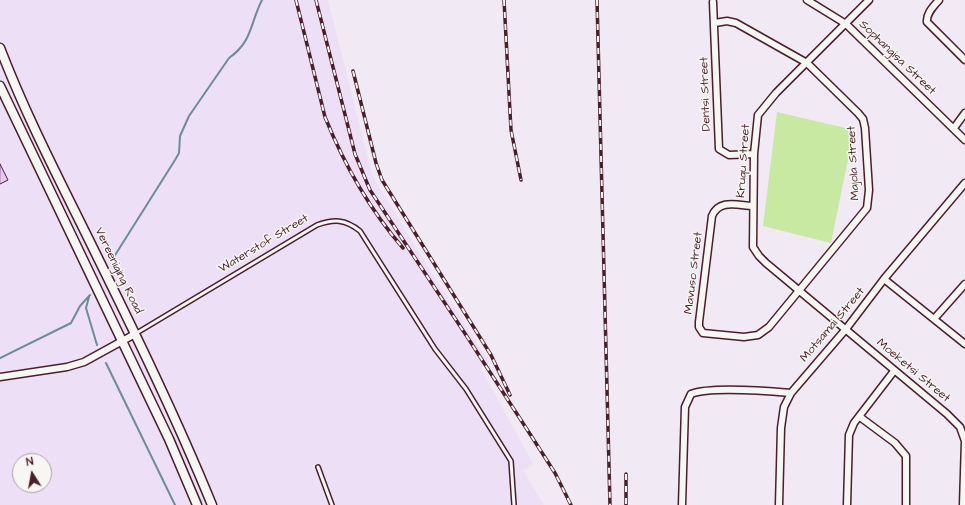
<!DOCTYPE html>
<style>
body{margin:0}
#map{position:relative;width:965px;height:505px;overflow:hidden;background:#f1e9f4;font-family:"Architects Daughter",sans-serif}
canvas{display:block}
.north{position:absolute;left:12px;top:453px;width:40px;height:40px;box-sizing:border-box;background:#f6f6f2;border:1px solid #b1a0a2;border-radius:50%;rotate:349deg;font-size:11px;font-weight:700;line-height:16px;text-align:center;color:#4a1f2b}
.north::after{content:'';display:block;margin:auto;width:14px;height:18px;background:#4a1f2b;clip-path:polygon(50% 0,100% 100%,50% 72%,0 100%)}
</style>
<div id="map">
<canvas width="965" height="505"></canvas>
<div class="north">N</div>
</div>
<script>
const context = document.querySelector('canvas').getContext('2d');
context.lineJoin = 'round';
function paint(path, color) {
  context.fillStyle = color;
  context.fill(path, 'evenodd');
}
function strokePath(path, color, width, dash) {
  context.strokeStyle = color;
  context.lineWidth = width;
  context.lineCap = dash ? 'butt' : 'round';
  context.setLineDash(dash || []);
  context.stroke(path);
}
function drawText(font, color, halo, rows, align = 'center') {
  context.font = font + ' "Architects Daughter",sans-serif';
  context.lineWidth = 3;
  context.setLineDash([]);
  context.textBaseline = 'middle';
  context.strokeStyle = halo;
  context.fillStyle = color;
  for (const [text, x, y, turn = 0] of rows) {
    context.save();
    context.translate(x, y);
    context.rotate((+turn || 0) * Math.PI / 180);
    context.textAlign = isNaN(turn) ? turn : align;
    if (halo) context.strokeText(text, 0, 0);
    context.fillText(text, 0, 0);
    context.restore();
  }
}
paint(new Path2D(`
 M0,0H328L372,175L422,257L490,363L480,367L534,465L523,470L544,505H0ZM20,461H44V485H20Z`), '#ede0f6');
paint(new Path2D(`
 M777,112L854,130L831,243L763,226Z`), '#c8e9a1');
strokePath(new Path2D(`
 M112,260L175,160L179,153L180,136L189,116L229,58C253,41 250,23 262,0
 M89,297L86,308L97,345
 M0,358L71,323L80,306L90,295
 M106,363L175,505`), '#6d8c98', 2);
const building = new Path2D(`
 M0,164L8,180L0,184Z`);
paint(building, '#e5caf9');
strokePath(building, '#4a1f2b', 1);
const service = new Path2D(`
 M135,334L317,225C334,219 345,219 360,231L435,349L466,389L511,461L514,505
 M318,467L332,505`);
const minor = new Path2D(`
 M807,0L846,24L965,140
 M869,0L776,93L758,115L754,154L753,247L759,256L766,263L947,414L960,427L965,441L963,505
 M939,0C934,6 926,13 927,22L965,60
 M713,2L719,149L729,155L754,154
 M715,23L727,21L736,23L807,63L858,113L863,119L865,128L869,190L867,208L769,327L758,335L744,337L703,333L699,327V322L712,216C719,199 737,205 752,206
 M954,128L965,113
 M884,279L965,344
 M934,319L965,284
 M0,377L67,367L84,362L135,334
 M860,417L895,443L906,456V505
 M682,505L685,407L691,394C711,386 768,391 791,393
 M779,505L781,428L784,407L791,393L846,329L884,279L965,183
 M847,505L849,435L854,423L894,371`);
const secondary = new Path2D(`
 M0,48C26,116 60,181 92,246C134,331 176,417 212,505
 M0,86L169,439L197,505`);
strokePath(service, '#4a1f2b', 6);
strokePath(minor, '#4a1f2b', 9);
strokePath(secondary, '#4a1f2b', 11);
strokePath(service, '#f6f6f2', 3);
strokePath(minor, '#f6f6f2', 6);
strokePath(secondary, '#f6f6f2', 8);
const rail = new Path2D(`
 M296,0L325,117C344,164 370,210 403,248
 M316,0L355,154L370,190L464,332L530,434L555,473L571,505
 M504,0L511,130L521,180
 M597,0L610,505
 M353,71L376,163L382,180L491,355L510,395
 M626,474V505`);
strokePath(rail, '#4a1f2b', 3.5);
strokePath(rail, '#f6f6f2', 2, [6]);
drawText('12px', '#4a1f2b', '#f6f6f2', [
 ["Sophangisa Street",897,58,44],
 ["Dentsi Street",706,94,-92],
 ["Kruqu Street",744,161,-86],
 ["Majola Street",854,163,-93],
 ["Waterstof Street",264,244,-31],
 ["Vereeniging Road",118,271,64],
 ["Mavuso Street",694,273,-83],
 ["Motsamai Street",833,325,-50],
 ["Moeketsi Street",913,371,40]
]);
</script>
